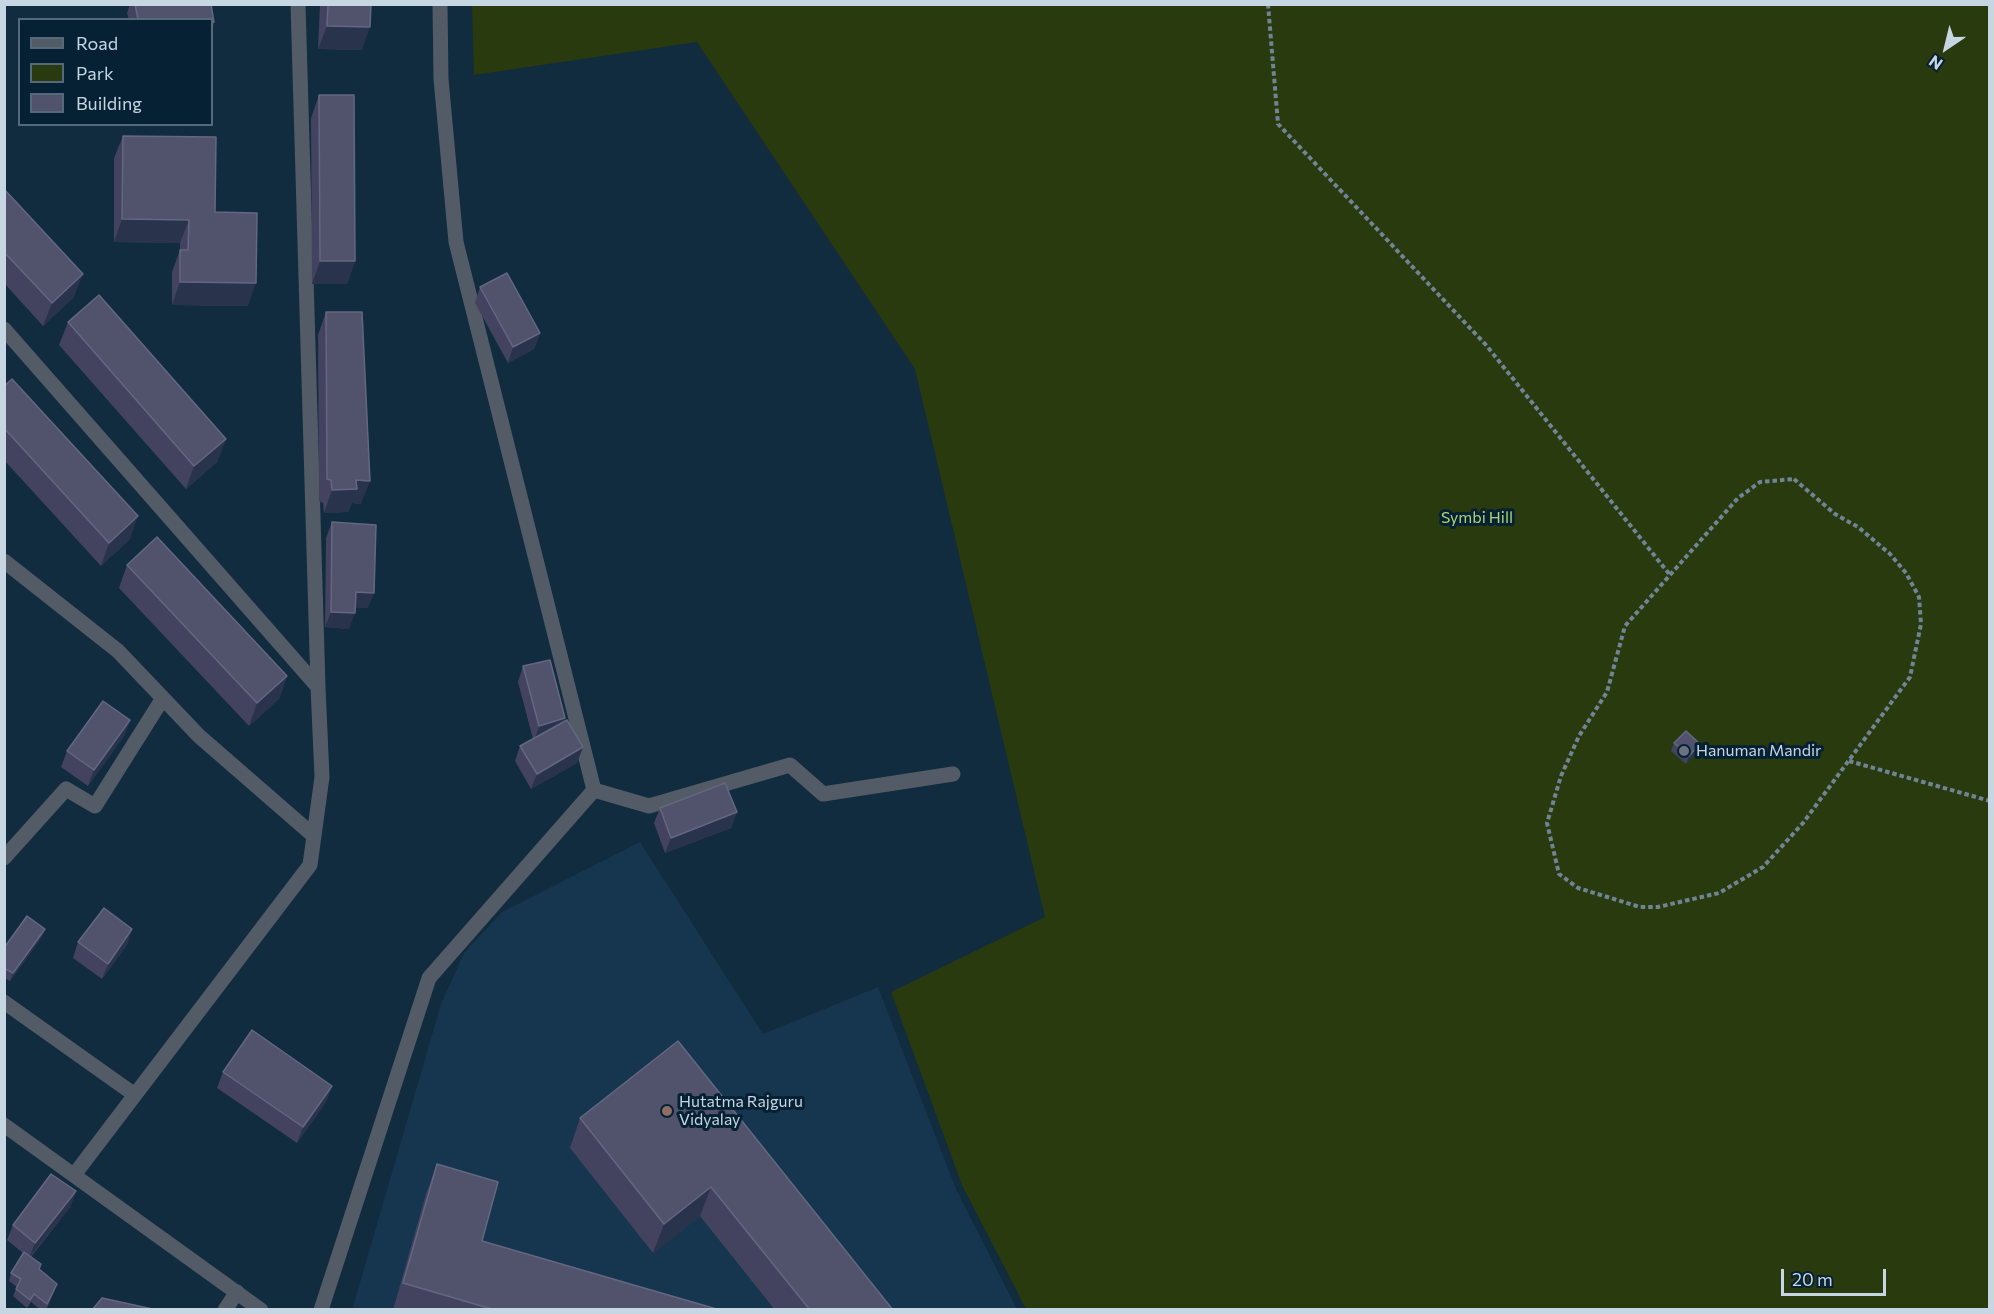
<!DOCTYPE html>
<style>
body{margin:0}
#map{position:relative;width:1994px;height:1314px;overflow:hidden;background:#112b3f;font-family:Commissioner,sans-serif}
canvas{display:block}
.frame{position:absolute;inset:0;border:6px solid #c7d6e3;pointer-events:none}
.legend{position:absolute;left:18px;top:18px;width:195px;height:108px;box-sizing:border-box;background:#072134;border:2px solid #54697a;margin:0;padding:8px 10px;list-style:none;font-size:18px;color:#c7d6e3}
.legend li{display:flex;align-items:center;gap:12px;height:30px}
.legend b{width:30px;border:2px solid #54697a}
.north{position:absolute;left:1916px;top:18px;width:60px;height:60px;-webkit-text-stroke:4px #072134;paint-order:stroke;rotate:215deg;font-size:16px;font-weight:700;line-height:24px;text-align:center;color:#c7d6e3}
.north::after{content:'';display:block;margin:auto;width:21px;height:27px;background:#c7d6e3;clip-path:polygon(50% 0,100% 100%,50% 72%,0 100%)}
.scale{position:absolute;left:1781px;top:1269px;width:105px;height:27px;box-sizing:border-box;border:3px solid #c7d6e3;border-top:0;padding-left:8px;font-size:18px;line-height:21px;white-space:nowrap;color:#c7d6e3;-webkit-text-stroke:4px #072134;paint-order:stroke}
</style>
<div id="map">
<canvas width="1994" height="1314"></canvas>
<div class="frame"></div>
<ul class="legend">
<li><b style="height:8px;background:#535b67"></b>Road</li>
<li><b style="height:16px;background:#293b0e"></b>Park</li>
<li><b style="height:16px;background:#51536d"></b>Building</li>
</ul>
<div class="north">N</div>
<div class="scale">20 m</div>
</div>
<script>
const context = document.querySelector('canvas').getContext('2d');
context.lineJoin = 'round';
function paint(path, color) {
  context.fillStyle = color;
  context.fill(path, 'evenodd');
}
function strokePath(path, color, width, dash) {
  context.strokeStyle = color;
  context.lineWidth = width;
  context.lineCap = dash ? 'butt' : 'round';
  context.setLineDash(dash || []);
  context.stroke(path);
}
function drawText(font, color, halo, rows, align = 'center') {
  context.font = font + ' Commissioner,sans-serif';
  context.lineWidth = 6;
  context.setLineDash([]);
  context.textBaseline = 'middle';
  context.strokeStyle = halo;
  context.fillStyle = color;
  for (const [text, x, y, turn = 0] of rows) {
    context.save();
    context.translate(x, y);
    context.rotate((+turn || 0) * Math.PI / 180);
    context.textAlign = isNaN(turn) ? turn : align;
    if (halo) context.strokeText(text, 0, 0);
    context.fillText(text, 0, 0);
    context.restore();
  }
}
paint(new Path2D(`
 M640,842L763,1034L878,987L956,1189L1017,1309L352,1310L441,1004L464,953L502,912Z`), '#16354e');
paint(new Path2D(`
 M472,5H1989V1309H1026L962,1185L891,992L1045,917L915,369L697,42L474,75Z`), '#293b0e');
strokePath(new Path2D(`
 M1268,4L1278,124L1486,345L1670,575
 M1794,479L1835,514L1858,527L1890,554L1906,573L1919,597L1921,624L1910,677L1803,823L1763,867L1719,893L1658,907H1640L1578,888L1559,874L1547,823L1561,776L1579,736L1607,692L1625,626L1738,498L1760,482Z
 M1849,761L1990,801`), '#708495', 4, [4.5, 3]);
strokePath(new Path2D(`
 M4,329L318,687L298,4
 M4,561L118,651L199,736L314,836
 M594,790L649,806L790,765L823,794L953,774
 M4,858L66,789L95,806L163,698
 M4,1002L135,1095
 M74,1175L310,865L322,777L318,687
 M225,1310L237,1292
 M321,1310L429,978L594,790L456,242L441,79L440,4`), '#535b67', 15);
strokePath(new Path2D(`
 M4,1125L261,1310`), '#535b67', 15);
paint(new Path2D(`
 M130,4H211L214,22L212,30V20H129L127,13Z
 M320,4H371L362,50L318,49Z
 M319,95L355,261L347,284H312L311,118Z
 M123,136L215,212L248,306L172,305V272L180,250V243L114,242V158Z
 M4,189L74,297L43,326L4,283Z
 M480,287L540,333L534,349L508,363L475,303Z
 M326,312L361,504L352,503L348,512L324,513L323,503L319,501L318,335Z
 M68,322L226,439L217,462L186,489L59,345Z
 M4,386L130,539L101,566L4,460Z
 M332,522L368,608H355L349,629L325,627L326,538Z
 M127,565L287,676L279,699L249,726L119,588Z
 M523,666L565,718L564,721L583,747L577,763L531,789L515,761L520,746L533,739L518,682Z
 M130,720L124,736L88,786L61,767L67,751Z
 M1674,743L1697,752L1686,764L1671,751Z
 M660,808L737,812L731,828L665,853L654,823Z
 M45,929L42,937L10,981L4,978V948Z
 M132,929L127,945L102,979L73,958L78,942Z
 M678,1041L893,1310H775L700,1216L653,1253L570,1148L580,1118Z
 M223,1072L332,1086L326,1102L297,1143L217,1088Z
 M437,1164L482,1241L720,1310H393L426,1194Z
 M76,1191L70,1207L31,1257L39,1269L57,1284L54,1292L46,1310H41L31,1302L27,1308L13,1296L17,1287L9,1281L11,1273L23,1253L7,1240L13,1225Z`), '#43435f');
paint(new Path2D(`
 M327,26L370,27L362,50L318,49Z
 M122,219L189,220L180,243L114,242Z
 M320,261H355L347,284H312Z
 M83,274L74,297L43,326L52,303Z
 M180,282L256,283L248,306L172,305Z
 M540,333L534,349L508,363L513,347Z
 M226,439L217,462L186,489L194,466Z
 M356,480L370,481L361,504L352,503L348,512L324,513L332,490Z
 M138,516L130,539L101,566L109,543Z
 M356,592L374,593L368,608H350Z
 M331,612L355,613L349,629L325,627Z
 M287,676L279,699L249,726L257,703Z
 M565,718L560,734L534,741L539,726Z
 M130,720L124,736L88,786L94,770Z
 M1700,744L1697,752L1686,764L1689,756Z
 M583,747L577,763L531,789L537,774Z
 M737,812L731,828L665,853L671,838Z
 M45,929L42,937L10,981L13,973Z
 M132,929L127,945L102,979L108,964Z
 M332,1086L326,1102L297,1143L303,1127Z
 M711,1187L700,1216L653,1253L664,1224Z
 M76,1191L70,1207L29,1258L35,1243Z`), '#29334c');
const building = new Path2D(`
 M135,4H211L214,22H212V20H138Z
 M328,4H371L370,27L327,26Z
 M319,95H354L355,261H320Z
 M123,136L216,137L215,212L257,213L256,283L180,282V250H188L189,220L122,219Z
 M4,189L83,274L52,303L4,252Z
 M507,273L540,333L513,347L480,287Z
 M99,295L226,439L194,466L68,322Z
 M326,312H362L370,481L356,480L357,489L332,490L331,480L327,479Z
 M12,379L138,516L109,543L4,428V386Z
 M332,522L376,525L374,593L356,592L355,613L331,612Z
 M157,537L287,676L257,703L127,565Z
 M550,660L565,718L539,726L523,666Z
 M103,701L130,720L94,770L67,751Z
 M567,720L583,747L537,774L520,746Z
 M1686,731L1700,744L1689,756L1674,743Z
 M725,783L737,812L671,838L660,808Z
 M104,908L132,929L108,964L78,942Z
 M27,916L45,929L13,973L4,968V948Z
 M252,1030L332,1086L303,1127L223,1072Z
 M678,1041L893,1310H810L711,1187L664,1224L580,1118Z
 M437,1164L498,1182L482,1241L720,1310H495L403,1283Z
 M51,1174L76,1191L35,1243L13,1225Z
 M24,1252L41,1264L39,1269L57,1284L47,1304L34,1294L30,1300L16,1289L21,1279L11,1273Z
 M102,1298L157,1310H92Z`);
paint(building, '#51536d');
strokePath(building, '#646780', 1.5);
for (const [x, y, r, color] of [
 [1684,751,6,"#6b7280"],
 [667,1111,6,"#8d6e63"]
]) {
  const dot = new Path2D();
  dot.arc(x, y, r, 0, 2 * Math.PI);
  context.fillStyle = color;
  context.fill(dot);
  strokePath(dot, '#072134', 2);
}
drawText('16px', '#acd674', '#072134', [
 ["Symbi Hill",1477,518]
]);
drawText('16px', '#c7d6e3', '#072134', [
 ["Hanuman Mandir",1696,751],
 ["Hutatma Rajguru",679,1102],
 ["Vidyalay",679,1120]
], 'left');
</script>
